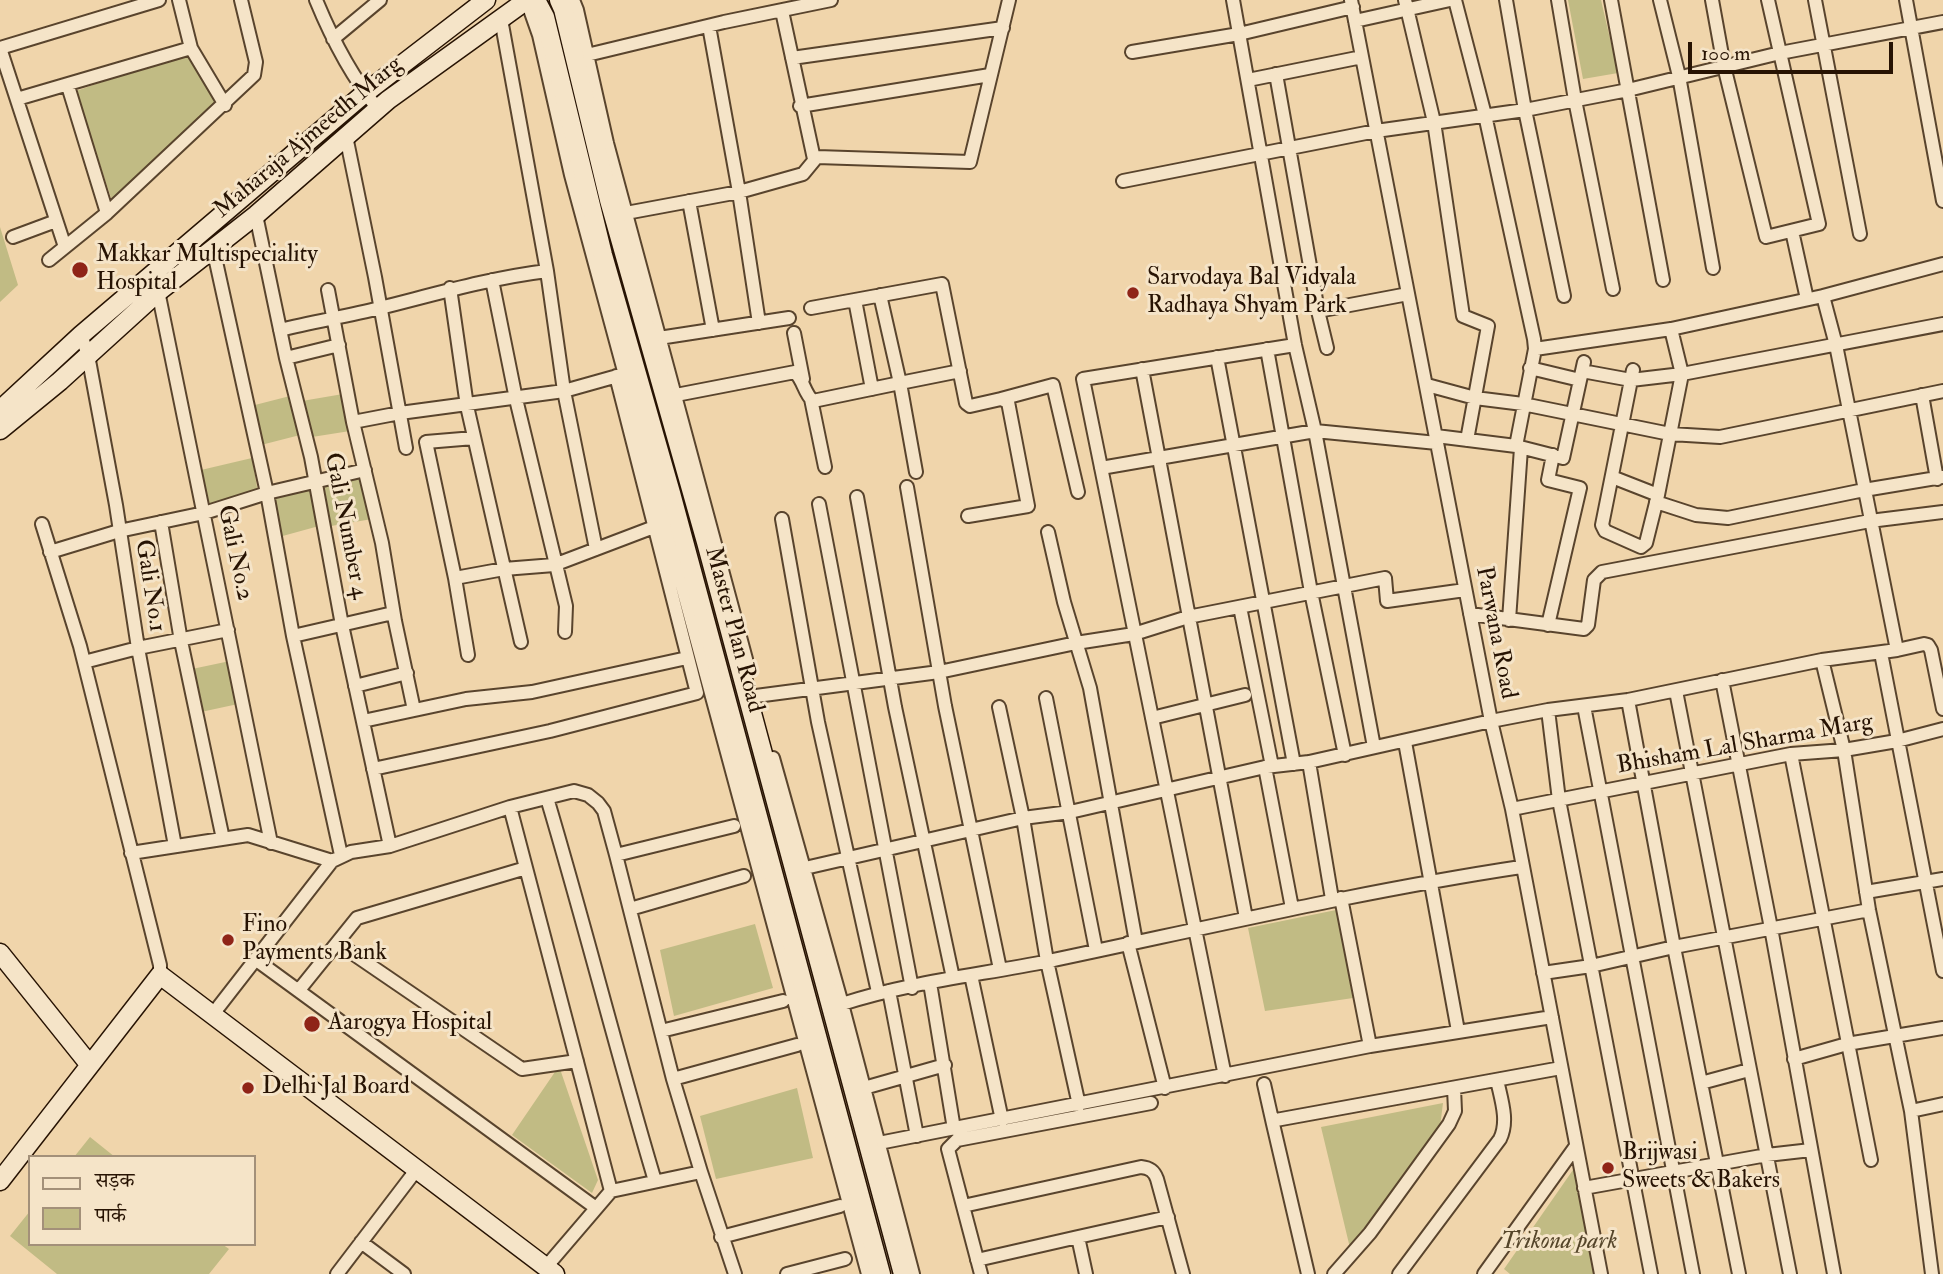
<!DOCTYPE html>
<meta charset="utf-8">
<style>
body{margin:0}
#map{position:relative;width:1943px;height:1274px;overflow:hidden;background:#f0d5ab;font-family:"IM FELL Double Pica","Noto Serif Devanagari",serif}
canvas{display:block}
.legend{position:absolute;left:28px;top:1155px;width:228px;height:91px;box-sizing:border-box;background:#f5e4c8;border:2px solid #a39079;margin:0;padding:9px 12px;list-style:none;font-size:21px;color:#271303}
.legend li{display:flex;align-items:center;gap:14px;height:35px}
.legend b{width:35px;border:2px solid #a39079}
.scale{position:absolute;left:1688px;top:42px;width:205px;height:32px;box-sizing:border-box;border:4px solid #271303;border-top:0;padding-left:9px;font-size:21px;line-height:24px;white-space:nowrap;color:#271303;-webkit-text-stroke:5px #f5e4c8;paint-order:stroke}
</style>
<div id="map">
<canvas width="1943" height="1274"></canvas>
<ul class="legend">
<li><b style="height:9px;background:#f5e4c8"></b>सड़क</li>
<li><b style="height:19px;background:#c1bb84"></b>पार्क</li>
</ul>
<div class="scale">100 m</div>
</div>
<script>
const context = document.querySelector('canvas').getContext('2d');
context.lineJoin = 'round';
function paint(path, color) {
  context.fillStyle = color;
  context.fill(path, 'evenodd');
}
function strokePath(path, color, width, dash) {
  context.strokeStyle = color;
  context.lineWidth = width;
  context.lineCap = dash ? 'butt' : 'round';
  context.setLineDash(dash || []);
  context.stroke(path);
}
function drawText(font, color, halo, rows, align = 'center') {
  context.font = font + ' "IM FELL Double Pica",serif';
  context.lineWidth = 6;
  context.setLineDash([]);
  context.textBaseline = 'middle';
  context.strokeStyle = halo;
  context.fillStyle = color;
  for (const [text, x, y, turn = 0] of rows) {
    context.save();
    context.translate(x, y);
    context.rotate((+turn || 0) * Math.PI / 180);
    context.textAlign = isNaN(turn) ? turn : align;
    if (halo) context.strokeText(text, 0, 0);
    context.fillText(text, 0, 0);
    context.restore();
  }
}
paint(new Path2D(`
 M1568,0H1601L1618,73L1583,79Z
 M191,51L223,110L113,204L76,91Z
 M0,227L18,285L0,302Z
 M343,394L350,431L312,437L302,401Z
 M290,396L300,435L261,445L251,406Z
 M252,458L258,493L208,504L201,470Z
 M362,479L372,519L331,526L324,485Z
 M314,486L319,526L279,537L271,494Z
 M230,661L238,704L201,712L192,669Z
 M1336,910L1353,998L1265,1011L1248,928Z
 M755,924L773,988L674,1016L660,950Z
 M559,1066L598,1180L592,1193L512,1135Z
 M797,1088L813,1158L716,1179L700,1116Z
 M1443,1103L1440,1127L1381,1212L1350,1248L1321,1127Z
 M90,1137L115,1157H74Z
 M1575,1167L1597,1274H1510L1504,1269Z
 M30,1211V1244H222L229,1249L209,1274H57L10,1236Z`), '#c1bb84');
const street = new Path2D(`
 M179,0L191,48L225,105
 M316,0C332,39 351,76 378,109
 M573,0L577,10L607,143L746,659
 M1233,0L1295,345L1315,431L1374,747
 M1351,0L1491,721L1512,809L1601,1274
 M1405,0L1434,122L1463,316L1488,326L1467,440
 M1455,0L1485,115L1534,339L1535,349L1516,446
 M1506,0L1525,110L1564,296
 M1558,0L1575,100L1613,289
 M1611,0L1663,280
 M1660,0L1679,76L1713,268
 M1712,0L1724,66L1766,237L1819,224L1768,0
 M1815,0L1860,234
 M1906,0L1943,201
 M527,1L539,35L571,175L868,1274
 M782,11L814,159
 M1355,21L1450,0
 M709,26L739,192L759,323
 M333,39L380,0
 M0,48L65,247
 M0,48L159,0
 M1132,52L1239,34L1353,7
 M587,55L724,22L831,0
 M792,58L1003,28
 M1276,74L1318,311L1327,348
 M1248,80L1362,57
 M68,86L107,213
 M17,99L191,48
 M800,106L990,75
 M346,136L375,277L406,448
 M1123,181L1376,131L1525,110L1628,90L1780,53L1943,22
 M689,201L713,330
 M626,213L739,192L803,174L817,157L970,162L1009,0
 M256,215L286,358L311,457L342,625L390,846
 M1792,231L1807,299
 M13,237L56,221
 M213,248L267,493L293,636L341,855
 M49,260L107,213L254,75L256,62L241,0
 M547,271L564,391L596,549
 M492,280L516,399L566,606L565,632
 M157,286L271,843
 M450,288L467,406L521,642
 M328,290L353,422L382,543L395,621L414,710
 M855,300L872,389
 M811,308L942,284L966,403L970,406L1001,399L1008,402L1028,506L968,516
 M1318,311L1408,294
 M280,330C313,322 347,316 380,308C436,294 490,278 547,271L501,19
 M794,333L803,379
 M81,335L88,355L116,505L138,648L175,846
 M659,338L789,318
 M1267,349L1311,592L1345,755
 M1535,349L1671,329L1823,296
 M1217,357L1294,764
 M286,358L339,345
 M1530,368L1580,380
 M1142,369L1246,918
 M1633,370L1602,525L1605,531L1641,547L1646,543L1658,495L1682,374L1671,329
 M1582,371L1631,380L1682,374L1943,324
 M1427,385L1475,398L1523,404L1670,434L1720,437L1943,391
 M676,395L795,372C804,381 804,393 813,401L900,383L880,295
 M1922,395L1937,479
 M811,399L825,467
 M1001,399L1053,385L1078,492
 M353,422L400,413L564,391L621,375
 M1436,436L1516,446L1563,458L1584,362
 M1101,468L1315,431L1437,443
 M916,472L900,383L960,371
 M1612,477L1658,495
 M907,487L945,706L1000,969
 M857,497L895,707L953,978
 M1656,502L1696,515L1728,518L1864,490L1943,477
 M819,504L912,988
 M782,519L818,722L878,992
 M161,522L181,641L223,839
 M42,524L80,646L160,965V975
 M1048,532L1064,602L1090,688L1136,942
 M50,552L119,531L204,513L267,493L365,470
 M455,578L504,569L554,565L654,527
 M1240,607L1272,766
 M1470,614L1584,629L1588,625L1594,580L1602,572L1870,521L1943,512
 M1509,620L1521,448
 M1548,625L1580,488L1548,480L1553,455
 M293,636L393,613
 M1897,650L1836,345L1823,296L1943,264
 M1881,653L1943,971
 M468,655L455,578L426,442L474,438
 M1822,660L1844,750L1869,910L1911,1111L1932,1274
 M84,662L138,648L228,630
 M1722,680L1771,928L1834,1274
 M355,686L407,673
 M1676,691L1790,1274
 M756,696L939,672L1076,643L1134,634L1188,617L1385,578L1387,601L1465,590
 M1046,698L1096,950
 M1628,700L1674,947L1739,1274
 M1584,706L1693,1274
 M999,707L1023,818L1047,961L1079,1105
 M1548,710L1559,800L1651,1274
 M1152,718L1245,695
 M363,721L466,699L532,692L687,658
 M1405,742L1458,1031
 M1791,754L1871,1160
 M773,758L842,1004L913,1274
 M1309,762L1332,899
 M1265,767L1292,908
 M373,769L550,731L697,693L616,376
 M547,798C585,925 617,1054 655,1181
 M510,807L611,1191
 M1512,809L1791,754L1844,750L1897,741L1943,729
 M131,853L248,835L332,861L351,852L390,846L510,807L574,791L588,795L598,803L604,811L616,855L673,1079L701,1172L611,1191L546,1267
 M616,855L734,826
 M805,868L1023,818L1070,812L1265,767L1309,762L1491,721L1548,710L1628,700L1822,660L1897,650L1924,644L1928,645L1931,650L1943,709
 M1866,892L1943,879
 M1341,898L1370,1046
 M630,909L744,876
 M1128,943L1165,1088
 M339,944L522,1069L577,1061
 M255,959L596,1208
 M1543,973L1591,966L1674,947L1869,910
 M971,975L1002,1120
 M930,983L954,1129
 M299,990L357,918L526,868
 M889,991L917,1136
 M842,1004C910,982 980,975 1049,961C1206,928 1362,891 1521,867
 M213,1014L332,861
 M661,1031L783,1001
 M1794,1059L1847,1044L1943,1028
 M1225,1076L1083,379L1295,345
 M673,1079L797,1045
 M1701,1083L1749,1070
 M1264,1084L1273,1124
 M864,1088L945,1065
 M1911,1111L1943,1104
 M879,1143L1370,1046L1552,1017
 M701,1172L735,1274
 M1584,1188L1767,1155L1811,1150
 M963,1206L948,1149L957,1140L1151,1103
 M721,1237L840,1206
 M1078,1237L1168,1217
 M361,1242L404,1274
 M977,1260L1078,1237L1086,1274
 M337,1274L417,1169
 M787,1274L845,1259
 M981,1274L963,1206L1141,1167C1150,1168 1154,1171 1157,1179L1183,1274
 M1308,1274L1273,1124L1276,1120L1561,1068
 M1334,1274L1370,1233L1449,1124L1455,1111L1454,1088
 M1399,1274L1500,1139C1509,1121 1501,1099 1497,1080
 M1484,1274L1576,1146`);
const secondary = new Path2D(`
 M536,0L545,17L603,255L671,493L881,1274
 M559,0L563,9L609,200L706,542L903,1274
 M0,410L81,335L365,93L486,0
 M0,430L60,381L158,292L256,215L388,100L527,0
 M0,953L89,1064
 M0,1181L160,975L555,1274`);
strokePath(street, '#59442d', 16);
strokePath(secondary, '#271303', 21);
strokePath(street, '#f5e4c8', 12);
strokePath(secondary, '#f5e4c8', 18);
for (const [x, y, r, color] of [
 [80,270,9,"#8f2418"],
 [1133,293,7,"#8f2418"],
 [228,940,7,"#8f2418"],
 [312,1024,9,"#8f2418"],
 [248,1088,7,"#8f2418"],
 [1608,1168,7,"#8f2418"]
]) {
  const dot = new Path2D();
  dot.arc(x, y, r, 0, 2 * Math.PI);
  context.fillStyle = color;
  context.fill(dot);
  strokePath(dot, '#f5e4c8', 2.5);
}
drawText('24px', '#271303', '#f5e4c8', [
 ["Maharaja Ajmeedh Marg",309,138,-40],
 ["Gali Number 4",345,526,79],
 ["Gali No.2",234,553,78],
 ["Gali No.1",149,586,81],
 ["Master Plan Road",733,630,75],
 ["Parwana Road",1495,633,79],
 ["Bhisham Lal Sharma Marg",1745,745,-10]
]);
drawText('24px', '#271303', '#f5e4c8', [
 ["Makkar Multispeciality",96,256],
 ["Hospital",96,284],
 ["Sarvodaya Bal Vidyala",1147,279],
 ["Radhaya Shyam Park",1147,307],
 ["Fino",242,926],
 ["Payments Bank",242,954],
 ["Aarogya Hospital",328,1024],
 ["Delhi Jal Board",262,1088],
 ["Brijwasi",1622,1154],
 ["Sweets & Bakers",1622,1182]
], 'left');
drawText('italic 24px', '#55452a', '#f5e4c8', [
 ["Trikona park",1559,1243]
]);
</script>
